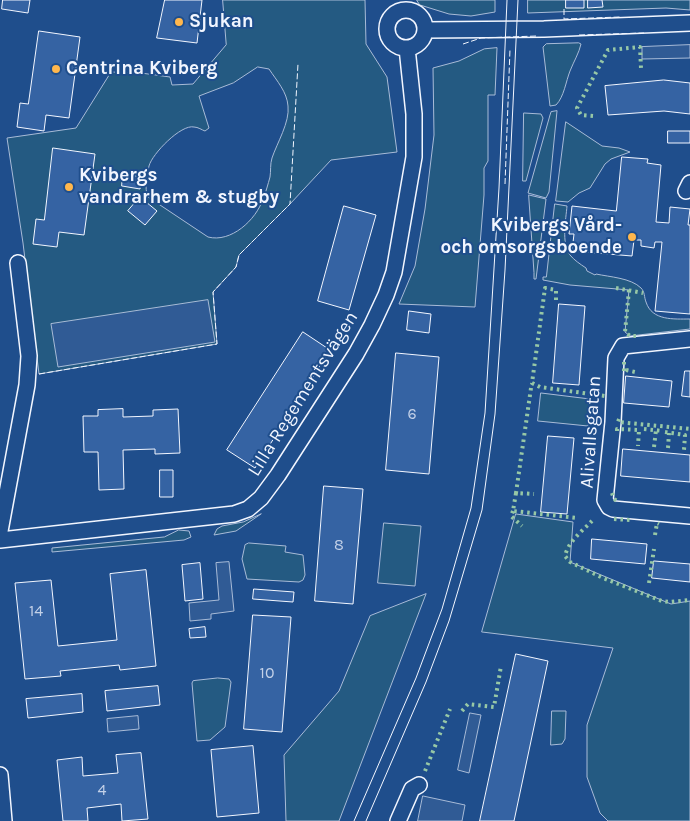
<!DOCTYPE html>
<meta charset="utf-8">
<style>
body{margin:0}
canvas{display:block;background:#1f4e8c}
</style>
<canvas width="690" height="821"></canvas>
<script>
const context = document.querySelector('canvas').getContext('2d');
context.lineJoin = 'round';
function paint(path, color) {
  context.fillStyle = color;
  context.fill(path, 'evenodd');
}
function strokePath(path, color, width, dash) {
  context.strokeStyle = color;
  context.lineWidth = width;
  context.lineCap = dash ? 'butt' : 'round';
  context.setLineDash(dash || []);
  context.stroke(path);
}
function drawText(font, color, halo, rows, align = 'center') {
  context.font = font + ' Karla,sans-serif';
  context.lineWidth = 4;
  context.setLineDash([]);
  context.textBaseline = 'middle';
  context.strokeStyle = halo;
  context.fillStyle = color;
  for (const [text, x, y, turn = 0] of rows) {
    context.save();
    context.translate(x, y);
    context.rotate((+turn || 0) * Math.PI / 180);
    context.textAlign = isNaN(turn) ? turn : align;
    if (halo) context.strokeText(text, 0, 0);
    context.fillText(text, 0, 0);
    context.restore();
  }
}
const green = new Path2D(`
 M223,0H365L366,44L387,77L397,152L331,160L290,204L239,255L236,267L213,292L217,344L39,374L23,243L7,138L76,128L111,72L141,73L170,77L172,85L193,84L226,45ZM258,67L269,69C277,81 287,92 288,106C290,122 277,143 272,158C270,164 271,171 270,177C268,184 266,192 263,199C256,220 231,243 208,237L148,197C144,188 147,175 149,166C152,154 181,124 194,127C198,127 202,130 205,131L209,128L199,96L233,83Z
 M417,0H495V12L471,16L449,14L420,5Z
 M528,0H690V10L666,8L528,13Z
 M579,43L581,44C579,53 574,61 570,71C566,81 564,97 556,105L550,106L543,47L546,44Z
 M497,48L495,95H488V161L484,168V195L475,307L399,304L415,266L425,209L434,135L433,68L459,61L484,49Z
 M557,111L549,192L546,198L528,193L550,115L551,112Z
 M524,113L541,114L543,118L526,181H523Z
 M566,122L602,146L619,148L630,152L611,159L605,164L590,188L579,193L568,202L556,201Z
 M529,195L546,199L536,279H534V273Z
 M555,204L567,206C566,219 561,243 570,255C574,260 580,264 586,268L587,271L595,275L596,274C610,277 631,278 641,288C645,292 644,297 646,302C652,321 674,319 690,319V329L630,336L625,332L629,290L570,285L543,280V277H546Z
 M541,393L590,399L588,426L538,421Z
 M261,514L236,531L214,535L217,529L222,526L243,522Z
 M516,514L573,522L570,562L671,604L690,601V821H608L600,813L587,777V725L613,648L482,632Z
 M384,523L421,526L415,586L378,583Z
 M179,530L189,531L191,537L184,540L52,552V548L164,537Z
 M249,543L286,546L285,552L303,555L305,575L303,580L299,582L247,579L242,559L245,545Z
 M426,594L339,821H286L284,755L339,691L370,616Z
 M218,678L229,679L231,682L225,727L210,740L197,741L192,683L193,681Z
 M552,711H566L565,739L562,744L551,745Z`);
paint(green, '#245a82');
strokePath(green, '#a8bbd7', 1);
const parking = new Path2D(`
 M690,45V58L642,59V47Z
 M208,300L215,342L58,367L51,324Z
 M229,562L234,611L211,614V619L190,621L189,603L219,600L216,563Z
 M470,713L481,715L469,773L458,770Z
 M138,716L139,729L108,732L107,719Z
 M423,796L465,805L462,821H418Z`);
paint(parking, '#305b95');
strokePath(parking, '#a8bbd7', 1);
const building = new Path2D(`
 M3,0H30L28,13L2,9Z
 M165,0H202L197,43L157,38Z
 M566,0H584V8H566Z
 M588,0H602L603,7L588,8Z
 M39,31L80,37L69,118L46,115L44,131L17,127L20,103L28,104Z
 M664,80L690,83V114L664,111L608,115L605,86Z
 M668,131H690V143H668Z
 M53,148L95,154L84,235L59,232L57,247L33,244L36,219L44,220Z
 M622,157L648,159L647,163L661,165L656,222L669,223L670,207L690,209L688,225H690V314L655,311L662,242H655L654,248L641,246V240H634L632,256L572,251L574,234H569L572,206L616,211Z
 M123,174L142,177L140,189L122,186Z
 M140,197L157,211L145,225L128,211Z
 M344,206L376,215L349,310L318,301Z
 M559,304L585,306L579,385L553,383Z
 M409,311L431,314L429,333L407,330Z
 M303,332L330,350L255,468L227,450Z
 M396,353L439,357L429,474L386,470Z
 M685,371H690V397L682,396Z
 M626,376L672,381L669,407L624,403Z
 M123,409V417L153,416V410L178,409L180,453L155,454V449L123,450L124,489L99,490L98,452H84L83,416H98V410Z
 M548,436L574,438L567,514L541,512Z
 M623,449L690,455V482L621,476Z
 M160,470H173V497H160Z
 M324,486L363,489L353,604L315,601Z
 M592,539L647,544L645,564L591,559Z
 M654,561L690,564V582L652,578Z
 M200,563L203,599L185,601L182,565Z
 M146,570L156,666L120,670L119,665L60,671L61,676L25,679L15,583L51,580L58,646L117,640L110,574Z
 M254,589L294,592L293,602L253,599Z
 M253,615L291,617L282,732L244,729Z
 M205,627L206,637L190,638L189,629Z
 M516,654L548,661L514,821H480Z
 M158,686L160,705L107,711L105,691Z
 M82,694L83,712L28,718L26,699Z
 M253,746L259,813L217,817L211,750Z
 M141,753L148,819L122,821L121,804L87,808L88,821H63L57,760L82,757L83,776L118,773L116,755Z`);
paint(building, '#3563a3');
strokePath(building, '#f2f6ff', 1);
const street = new Path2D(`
 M387 29a19 19 0 1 1 38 0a19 19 0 1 1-38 0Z
 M426,30L544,29L690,23
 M686,191L690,183
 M690,339L623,346L616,358L613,422L605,500L609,507L613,509L690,516
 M0,531L27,385L29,356L18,263
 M0,540L234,514L248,509L261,498L278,475L356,354L372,325L386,295L394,272L414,157V114L407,48
 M0,775L4,821
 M398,821L412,789L419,785`);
strokePath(street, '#f2f6ff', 18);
strokePath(street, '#1f4e8c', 15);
strokePath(new Path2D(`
 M354,821L416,678L442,609L471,508L485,413L499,188L507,0
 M366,821L426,682L449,621L482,510L495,414L505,270L518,0`), '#f2f6ff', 1);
strokePath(new Path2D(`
 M593,116L581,115L577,108L608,50L640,47L641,68
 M616,288L643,293
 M629,290L625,332L630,336H638
 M556,300V290L545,288L532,383L540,387L605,396
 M626,370L635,372
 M624,371V362
 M531,388L516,493L534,494
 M619,419L618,422L690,429
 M644,429L663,431
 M617,431V429L639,430L638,446
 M665,432L685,435L684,450
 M654,447L656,430
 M668,448L669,433
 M516,493L513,511L578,518
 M612,493L614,499L617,501
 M513,511L511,516L522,526
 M614,519L630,520
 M592,521C582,531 568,542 565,556L570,562L603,578L662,601L670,602L690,600
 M655,535L657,523L659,524
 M649,583L654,549
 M462,711L468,704L494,707L501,666
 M425,771L450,709`), '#97c8a6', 4, [2.5, 4]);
strokePath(new Path2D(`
 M564,9V19L620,17
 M579,35L644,33
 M463,44L481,38L537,36
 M505,184L510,49
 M39,374L217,344L213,292L236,267L239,255L290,204L298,64`), '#f2f6ff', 1, [6, 2.5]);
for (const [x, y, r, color] of [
 [179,22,5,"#ffb74d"],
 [56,69,5,"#ffb74d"],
 [69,187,5,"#ffb74d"],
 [632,237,5,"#ffb74d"]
]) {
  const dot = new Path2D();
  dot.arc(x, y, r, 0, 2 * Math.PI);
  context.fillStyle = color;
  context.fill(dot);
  strokePath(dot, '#1f4e8c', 2);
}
drawText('16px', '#c3d1e8', null, [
 ["6",412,414],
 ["8",339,545],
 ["14",36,611],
 ["10",267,673],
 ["4",102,790]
]);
drawText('bold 19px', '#f2f6ff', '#1f4e8c', [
 ["Sjukan",189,22],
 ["Centrina Kviberg",66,69],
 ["Kvibergs",79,176],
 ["vandrarhem & stugby",79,198],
 ["Kvibergs Vård-",622,226,"right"],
 ["och omsorgsboende",622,248,"right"]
], 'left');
drawText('19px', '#f2f6ff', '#1f4e8c', [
 ["Lilla Regementsvägen",303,394,-58],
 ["Alivallsgatan",591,432,-86]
]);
</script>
